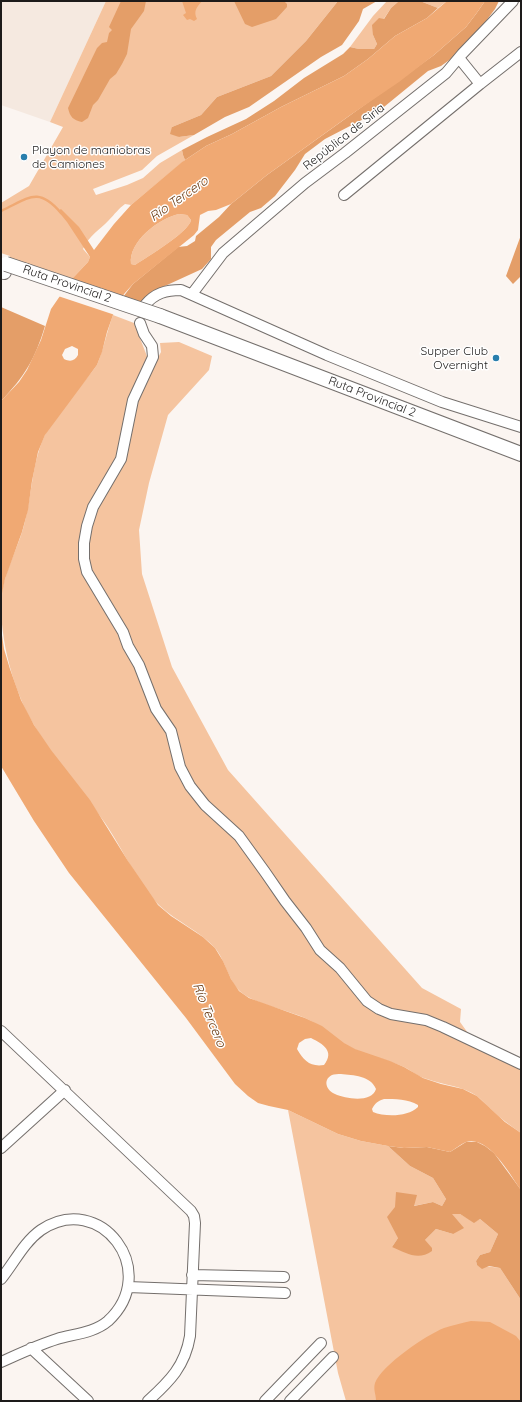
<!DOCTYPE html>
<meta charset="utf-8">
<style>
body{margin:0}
#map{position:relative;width:522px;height:1402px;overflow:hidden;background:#fbf5f1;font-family:Quicksand,sans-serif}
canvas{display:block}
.frame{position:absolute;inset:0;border:2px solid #1d1b1a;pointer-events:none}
</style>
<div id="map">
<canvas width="522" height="1402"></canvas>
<div class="frame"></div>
</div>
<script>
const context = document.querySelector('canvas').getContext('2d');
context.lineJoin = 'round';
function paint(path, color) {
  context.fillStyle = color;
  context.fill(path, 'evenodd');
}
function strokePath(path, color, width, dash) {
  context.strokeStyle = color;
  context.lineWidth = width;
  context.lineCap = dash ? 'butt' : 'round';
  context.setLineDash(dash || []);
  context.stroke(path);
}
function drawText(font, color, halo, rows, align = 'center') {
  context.font = font + ' Quicksand,sans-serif';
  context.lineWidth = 3;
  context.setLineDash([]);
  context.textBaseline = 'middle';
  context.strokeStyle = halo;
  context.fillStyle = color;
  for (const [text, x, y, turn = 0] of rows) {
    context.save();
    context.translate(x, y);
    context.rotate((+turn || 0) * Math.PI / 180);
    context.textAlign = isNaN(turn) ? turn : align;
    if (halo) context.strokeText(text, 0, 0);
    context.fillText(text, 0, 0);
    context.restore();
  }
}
paint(new Path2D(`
 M1,1H106L50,122L1,105Z`), '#f5e9e0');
paint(new Path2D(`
 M106,1H338L306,41L271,76L217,97L201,115L172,127L179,137L194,135L157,156L142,170L93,189L96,195L127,185L143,178L160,163L182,150L183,155L185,160L131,205L125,204C118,209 115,214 109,220C99,231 90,234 83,249L90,257L88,262L71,280L9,259L10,256L1,253V203L29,186L63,127L50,122Z
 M387,1H399L391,8L373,35L377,44L374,49H359L350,47L373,16Z
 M420,1H447L438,8Z
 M179,214L187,215L191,220C189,232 147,257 135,265L131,264C128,242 159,218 179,214Z
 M113,315L134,323L152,369L161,352L160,343L179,342L212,356L209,370L168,415L149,483L139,530L142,574L172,667L228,770L422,988L461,1009L460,1022L478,1047L517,1066L521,1070V1133C511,1126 501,1119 492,1110C487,1106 482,1100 477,1096C463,1086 443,1085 427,1079C418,1077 412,1071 404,1067C388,1060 370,1056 354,1049C336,1041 323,1026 305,1018C287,1010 256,1004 242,993C228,982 226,961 215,948C200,931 177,922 160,906C138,885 123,849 105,823C82,790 54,760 34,725C13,690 0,640 1,599C3,575 16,552 23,529C32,499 31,466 44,437C55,413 81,387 97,365C104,348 107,331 113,315Z
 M288,1110L338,1134L361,1141L388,1146L410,1166L433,1178L446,1199L442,1206L433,1202L413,1206L396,1192L398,1238L392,1247L425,1240L436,1229L453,1234L451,1214H460L474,1222L480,1219L498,1234L490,1252L480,1255L476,1261L477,1265L500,1268L521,1300V1401H346L338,1373Z`), '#f5c49f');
paint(new Path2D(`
 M121,1H146L144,11L131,29L127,54L122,64L116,74L110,79L98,100L93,105L88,118L82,122C73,120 70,117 68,108L97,48L102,43L107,42L109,33L112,30L109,27Z
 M234,1H284L287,4V7L276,19L252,27L245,24Z
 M338,1H377L363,9L359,21L342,45L321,57L249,107L225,117L194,135L179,137L170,134L172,127L201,115L217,97L271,76L306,41Z
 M399,1H420L438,8L427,18L395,36L368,59L344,76L281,107L232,134L206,146L185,160L183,155L182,150L207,137L246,119L274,101L304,78L343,54L350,47L359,49H374L377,44L373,35L372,25L379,18L384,19L391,8Z
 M485,1H499L495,9L477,33L455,56L441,66L428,71L379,111L325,139L305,154L295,170L275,196L261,208L250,212L216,240L211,247V259L202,269L154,291L143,303L123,297L133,284L178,247L187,246L195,241L196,236L219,217L231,204L267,175L434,55L466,27L476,14Z
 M521,235V276L513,284L506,276Z
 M1,307L45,326C35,359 25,376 1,401Z
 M466,1142H477L485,1146L494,1153L521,1190V1300L500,1268L489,1266L482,1269L477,1265L476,1261L480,1255L490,1252L498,1234L480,1219L474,1223L460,1214H452L464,1228L453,1234L436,1229L425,1240L432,1248V1251C418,1261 406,1253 392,1247L398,1238L387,1217L395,1207L396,1192L417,1195L414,1206L433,1202L442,1206L446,1199L433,1178L410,1166L388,1146L404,1148L427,1147L450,1152Z`), '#e49e68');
paint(new Path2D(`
 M182,1H202C197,7 193,11 197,19L194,21L190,19L187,20L183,15L186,13Z
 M447,1H485L476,14L466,27L434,55L399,82L349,116L267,175L231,204L216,210L208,211L200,215L198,230L194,235L133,284L124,294L113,315L107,332L102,352L97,365L45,435L38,452L32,481L28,510L22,532L5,579L1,598V401L19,382L27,370L41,340L51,309L71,280L88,262L90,257L67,222L58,211L61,209L79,227L94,250L114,224L131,205L182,162L206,146L232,134L281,107L344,76L368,59L395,36L427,18ZM179,214L187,215L191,220C189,232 147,257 135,265L131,264C128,242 159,218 179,214ZM72,346L78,349V355C75,361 70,362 64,359L62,355L65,349Z
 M1,628L4,649L10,669L21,700L34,725L51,750L90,800L128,861L158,905L171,916L203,937L215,948L223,961L231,979L239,991L249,998L305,1018L322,1026L344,1043L355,1049L390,1061L404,1067L423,1078L441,1084L463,1089L477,1096L505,1122L521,1133V1190C510,1175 489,1135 466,1142C461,1144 455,1149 450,1152L427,1147L404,1148L388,1146L361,1141L338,1134L288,1110L269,1106L258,1103L248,1096L235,1084L186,1018L69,873L34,821L1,766ZM311,1038C323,1044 335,1051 324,1065C310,1067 304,1061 297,1049L299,1043L305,1039ZM341,1074C353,1075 371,1076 376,1089C372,1103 346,1099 335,1094C327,1091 322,1080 332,1075C334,1074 338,1074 341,1074ZM384,1099C395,1099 408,1099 418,1105V1107C408,1117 385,1117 373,1112L372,1109C375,1103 378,1101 384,1099Z
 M471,1321L490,1322L516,1336L521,1342V1401H376C376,1394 373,1390 375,1383C382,1365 426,1335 444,1328C453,1325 462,1323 471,1321Z`), '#f0a973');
paint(new Path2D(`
 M69,279L125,297L115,315L58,296Z`), '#fbf5f1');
strokePath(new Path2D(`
 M1,211C29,198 38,186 61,213`), '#f0a973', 2.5);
const minor = new Path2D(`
 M459,58L480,84L521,52
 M344,195L480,84
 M192,294L223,253L305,183L345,153L446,73L462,54L513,1
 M145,305C155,293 166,290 181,290L327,355L442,402L521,427
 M140,323L144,334L152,346L153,357L133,400L121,459L93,507L87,526L84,543V559L87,572L123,632L128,646L139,665L156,709L171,731L180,767L190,786L205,805L239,836L265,872L285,901L306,928L320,950L340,968L367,1001L379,1009L391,1014L426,1020L443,1027L521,1064
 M1,1031L191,1211L194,1216L195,1223L190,1336C185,1366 170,1381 148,1401
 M1,1148L65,1090
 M192,1275L284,1277
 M1,1279C14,1263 24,1242 41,1230C100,1190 162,1271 108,1321C94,1333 74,1334 57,1339C38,1345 19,1354 1,1362
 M128,1287L285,1293
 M31,1348L88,1401
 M265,1401L321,1343
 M290,1401L333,1357`);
const secondary = new Path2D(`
 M1,271L4,272
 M160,316L521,454`);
strokePath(minor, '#746f6c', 12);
strokePath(secondary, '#746f6c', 16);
strokePath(minor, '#fff', 10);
strokePath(secondary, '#fff', 14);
const secondaryBridge = new Path2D(`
 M6,264L160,316`);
strokePath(secondaryBridge, '#746f6c', 16, []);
strokePath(secondaryBridge, '#fff', 14);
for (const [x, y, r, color] of [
 [24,157,4,"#287ead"],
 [496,358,4,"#287ead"]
]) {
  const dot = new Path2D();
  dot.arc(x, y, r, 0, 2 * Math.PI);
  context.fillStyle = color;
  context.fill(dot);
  strokePath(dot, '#fff', 1.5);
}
drawText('12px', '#1d1b1a', '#fff', [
 ["República de Siria",344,137,-38],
 ["Ruta Provincial 2",67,284,19],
 ["Ruta Provincial 2",372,397,21]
]);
drawText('12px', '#1d1b1a', '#fff', [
 ["Playon de maniobras",32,150],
 ["de Camiones",32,164],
 ["Supper Club",488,351,"right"],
 ["Overnight",488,365,"right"]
], 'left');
drawText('italic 13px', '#693b13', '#fff', [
 ["Río Tercero",179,199,-35],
 ["Río Tercero",209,1015,68]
]);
</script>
